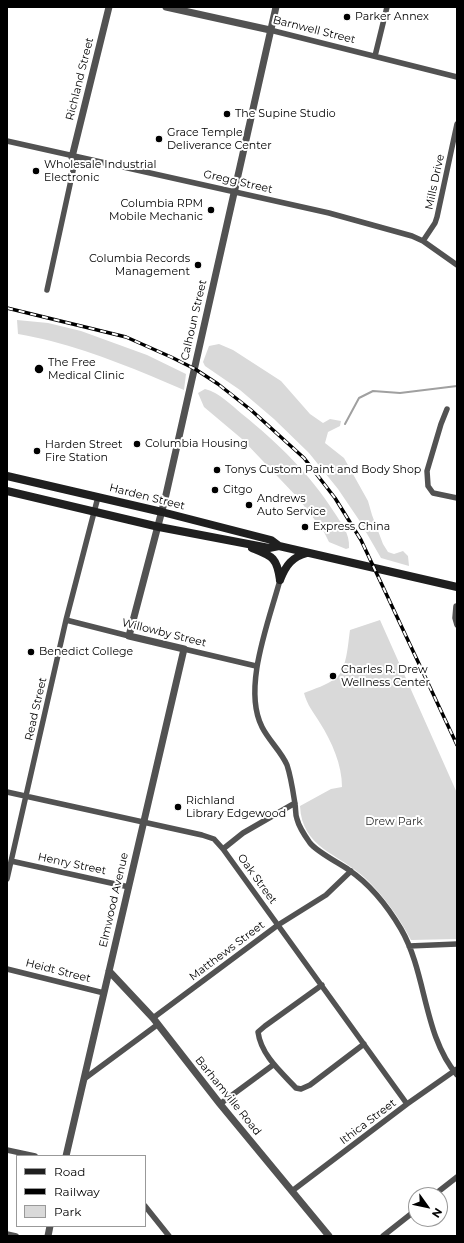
<!DOCTYPE html>
<style>
body{margin:0}
#map{position:relative;width:464px;height:1243px;overflow:hidden;background:#fff;font-family:Montserrat,sans-serif}
canvas{display:block}
.frame{position:absolute;inset:0;border:8px solid #000;pointer-events:none}
.legend{position:absolute;left:16px;top:1155px;width:130px;height:72px;box-sizing:border-box;background:#fff;border:1px solid #999;margin:0;padding:5px 7px;list-style:none;font-size:12px;color:#000}
.legend li{display:flex;align-items:center;gap:8px;height:20px}
.legend b{width:20px;border:1px solid #999}
.north{position:absolute;left:408px;top:1187px;width:40px;height:40px;box-sizing:border-box;background:#fff;border:1px solid #999;border-radius:50%;rotate:123deg;font-size:11px;font-weight:700;line-height:16px;text-align:center;color:#000}
.north::after{content:'';display:block;margin:auto;width:14px;height:18px;background:#000;clip-path:polygon(50% 0,100% 100%,50% 72%,0 100%)}
</style>
<div id="map">
<canvas width="464" height="1243"></canvas>
<div class="frame"></div>
<ul class="legend">
<li><b style="height:5px;background:#1f1f1f"></b>Road</li>
<li><b style="height:5px;background:#000"></b>Railway</li>
<li><b style="height:11px;background:#d9d9d9"></b>Park</li>
</ul>
<div class="north">N</div>
</div>
<script>
const context = document.querySelector('canvas').getContext('2d');
context.lineJoin = 'round';
function paint(path, color) {
  context.fillStyle = color;
  context.fill(path, 'evenodd');
}
function strokePath(path, color, width, dash) {
  context.strokeStyle = color;
  context.lineWidth = width;
  context.lineCap = dash ? 'butt' : 'round';
  context.setLineDash(dash || []);
  context.stroke(path);
}
function drawText(font, color, halo, rows, align = 'center') {
  context.font = font + ' Montserrat,sans-serif';
  context.lineWidth = 4;
  context.setLineDash([]);
  context.textBaseline = 'middle';
  context.strokeStyle = halo;
  context.fillStyle = color;
  for (const [text, x, y, turn = 0] of rows) {
    context.save();
    context.translate(x, y);
    context.rotate((+turn || 0) * Math.PI / 180);
    context.textAlign = isNaN(turn) ? turn : align;
    if (halo) context.strokeText(text, 0, 0);
    context.fillText(text, 0, 0);
    context.restore();
  }
}
paint(new Path2D(`
 M17,320L48,323L81,331L147,355L186,374L184,390C140,371 97,353 51,341C40,338 29,336 18,334Z
 M219,344L233,350L281,381L310,414L323,423L330,419L341,421L340,426L328,432L325,443L344,458L368,501L372,515L383,544L388,552L394,554L403,551L408,556L409,566L381,558L359,520L338,489L309,453L274,419L240,390L205,366L203,362L209,346Z
 M205,389C220,393 231,405 242,414C279,444 309,473 334,512C341,523 350,533 349,548L346,549L329,542L324,532L298,498L242,439L204,407L198,393Z
 M380,620L457,793V939L411,940C399,917 384,896 365,878C338,853 302,848 300,806L331,789L342,787C342,765 332,742 320,723C314,713 307,705 304,693C314,689 327,685 336,678C347,670 348,643 350,630Z`), '#d9d9d9');
strokePath(new Path2D(`
 M345,424L359,398L373,391L400,393L457,386`), '#a0a0a0', 2);
strokePath(new Path2D(`
 M270,30L457,77
 M375,56L387,7
 M7,141L329,213L412,236L423,241L457,265
 M423,241L435,223L437,217L457,124
 M47,290L76,157
 M447,409L441,424L427,471L428,486L433,493L457,498
 M280,580C269,621 242,688 262,727C269,741 281,751 287,765C291,777 293,791 295,804C296,809 295,814 297,819C299,827 305,836 310,843C317,852 339,863 349,870C371,885 388,907 401,929C427,974 423,1035 457,1075
 M456,606L455,618L457,625
 M66,620L129,636
 M184,649L256,666
 M7,792L202,835L214,839L223,849L407,1104
 M223,849L243,833L295,803
 M11,861L129,887
 M7,879L66,620L98,497
 M409,946L457,944
 M7,969L104,993
 M322,985L265,1026L258,1032C261,1055 281,1072 296,1088L301,1089L310,1085L364,1044
 M153,1018L278,925L326,895L351,871
 M84,1079L157,1025
 M220,1104L273,1065
 M7,1150L35,1156
 M292,1191L407,1104L457,1069
 M434,1195L457,1177
 M145,1206L169,1236
 M7,1234L16,1236
 M383,1236L416,1210`), '#525252', 5.5);
strokePath(new Path2D(`
 M166,7L270,30
 M72,157L109,7
 M109,971L153,1018L220,1104L329,1236
 M66,1156L184,649L129,636L165,499L276,7
 M48,1236L50,1226`), '#525252', 7);
strokePath(new Path2D(`
 M7,476L162,512L271,540L279,546L457,587
 M7,491L159,527L269,548L279,546
 M252,548C272,556 277,557 280,580
 M280,580C286,565 292,557 307,553`), '#1f1f1f', 8);
const rail = new Path2D(`
 M7,308L126,337L171,357L195,369L218,384L251,410L304,458L335,498L361,540L457,745`);
strokePath(rail, '#000', 3.5);
strokePath(rail, '#fff', 2, [6]);
for (const [x, y, r, color] of [
 [347,17,4,"#000"],
 [227,114,4,"#000"],
 [159,139,4,"#000"],
 [36,171,4,"#000"],
 [211,210,4,"#000"],
 [198,265,4,"#000"],
 [39,369,5,"#000"],
 [137,444,4,"#000"],
 [37,451,4,"#000"],
 [217,470,4,"#000"],
 [215,490,4,"#000"],
 [249,505,4,"#000"],
 [305,527,4,"#000"],
 [31,652,4,"#000"],
 [333,676,4,"#000"],
 [178,807,4,"#000"]
]) {
  const dot = new Path2D();
  dot.arc(x, y, r, 0, 2 * Math.PI);
  context.fillStyle = color;
  context.fill(dot);
  strokePath(dot, '#fff', 1.5);
}
drawText('11px', '#000', '#fff', [
 ["Parker Annex",355,17],
 ["The Supine Studio",235,114],
 ["Grace Temple",167,133],
 ["Deliverance Center",167,146],
 ["Wholesale Industrial",44,165],
 ["Electronic",44,178],
 ["Columbia RPM",203,204,"right"],
 ["Mobile Mechanic",203,217,"right"],
 ["Columbia Records",190,259,"right"],
 ["Management",190,272,"right"],
 ["The Free",48,363],
 ["Medical Clinic",48,376],
 ["Columbia Housing",145,444],
 ["Harden Street",45,445],
 ["Fire Station",45,458],
 ["Tonys Custom Paint and Body Shop",225,470],
 ["Citgo",223,490],
 ["Andrews",257,499],
 ["Auto Service",257,512],
 ["Express China",313,527],
 ["Benedict College",39,652],
 ["Charles R. Drew",341,670],
 ["Wellness Center",341,683],
 ["Richland",186,801],
 ["Library Edgewood",186,814]
], 'left');
drawText('11px', '#000', '#fff', [
 ["Barnwell Street",314,30,14],
 ["Richland Street",80,79,-76],
 ["Gregg Street",238,182,13],
 ["Mills Drive",435,182,-78],
 ["Calhoun Street",194,320,-77],
 ["Harden Street",147,497,14],
 ["Willowby Street",164,633,14],
 ["Read Street",36,709,-77],
 ["Henry Street",72,864,12],
 ["Oak Street",257,879,54],
 ["Elmwood Avenue",114,900,-77],
 ["Matthews Street",227,951,-37],
 ["Heidt Street",58,971,14],
 ["Barhamville Road",228,1096,51],
 ["Ithica Street",368,1122,-37]
]);
drawText('11px', '#303030', '#fff', [
 ["Drew Park",394,822]
]);
</script>
